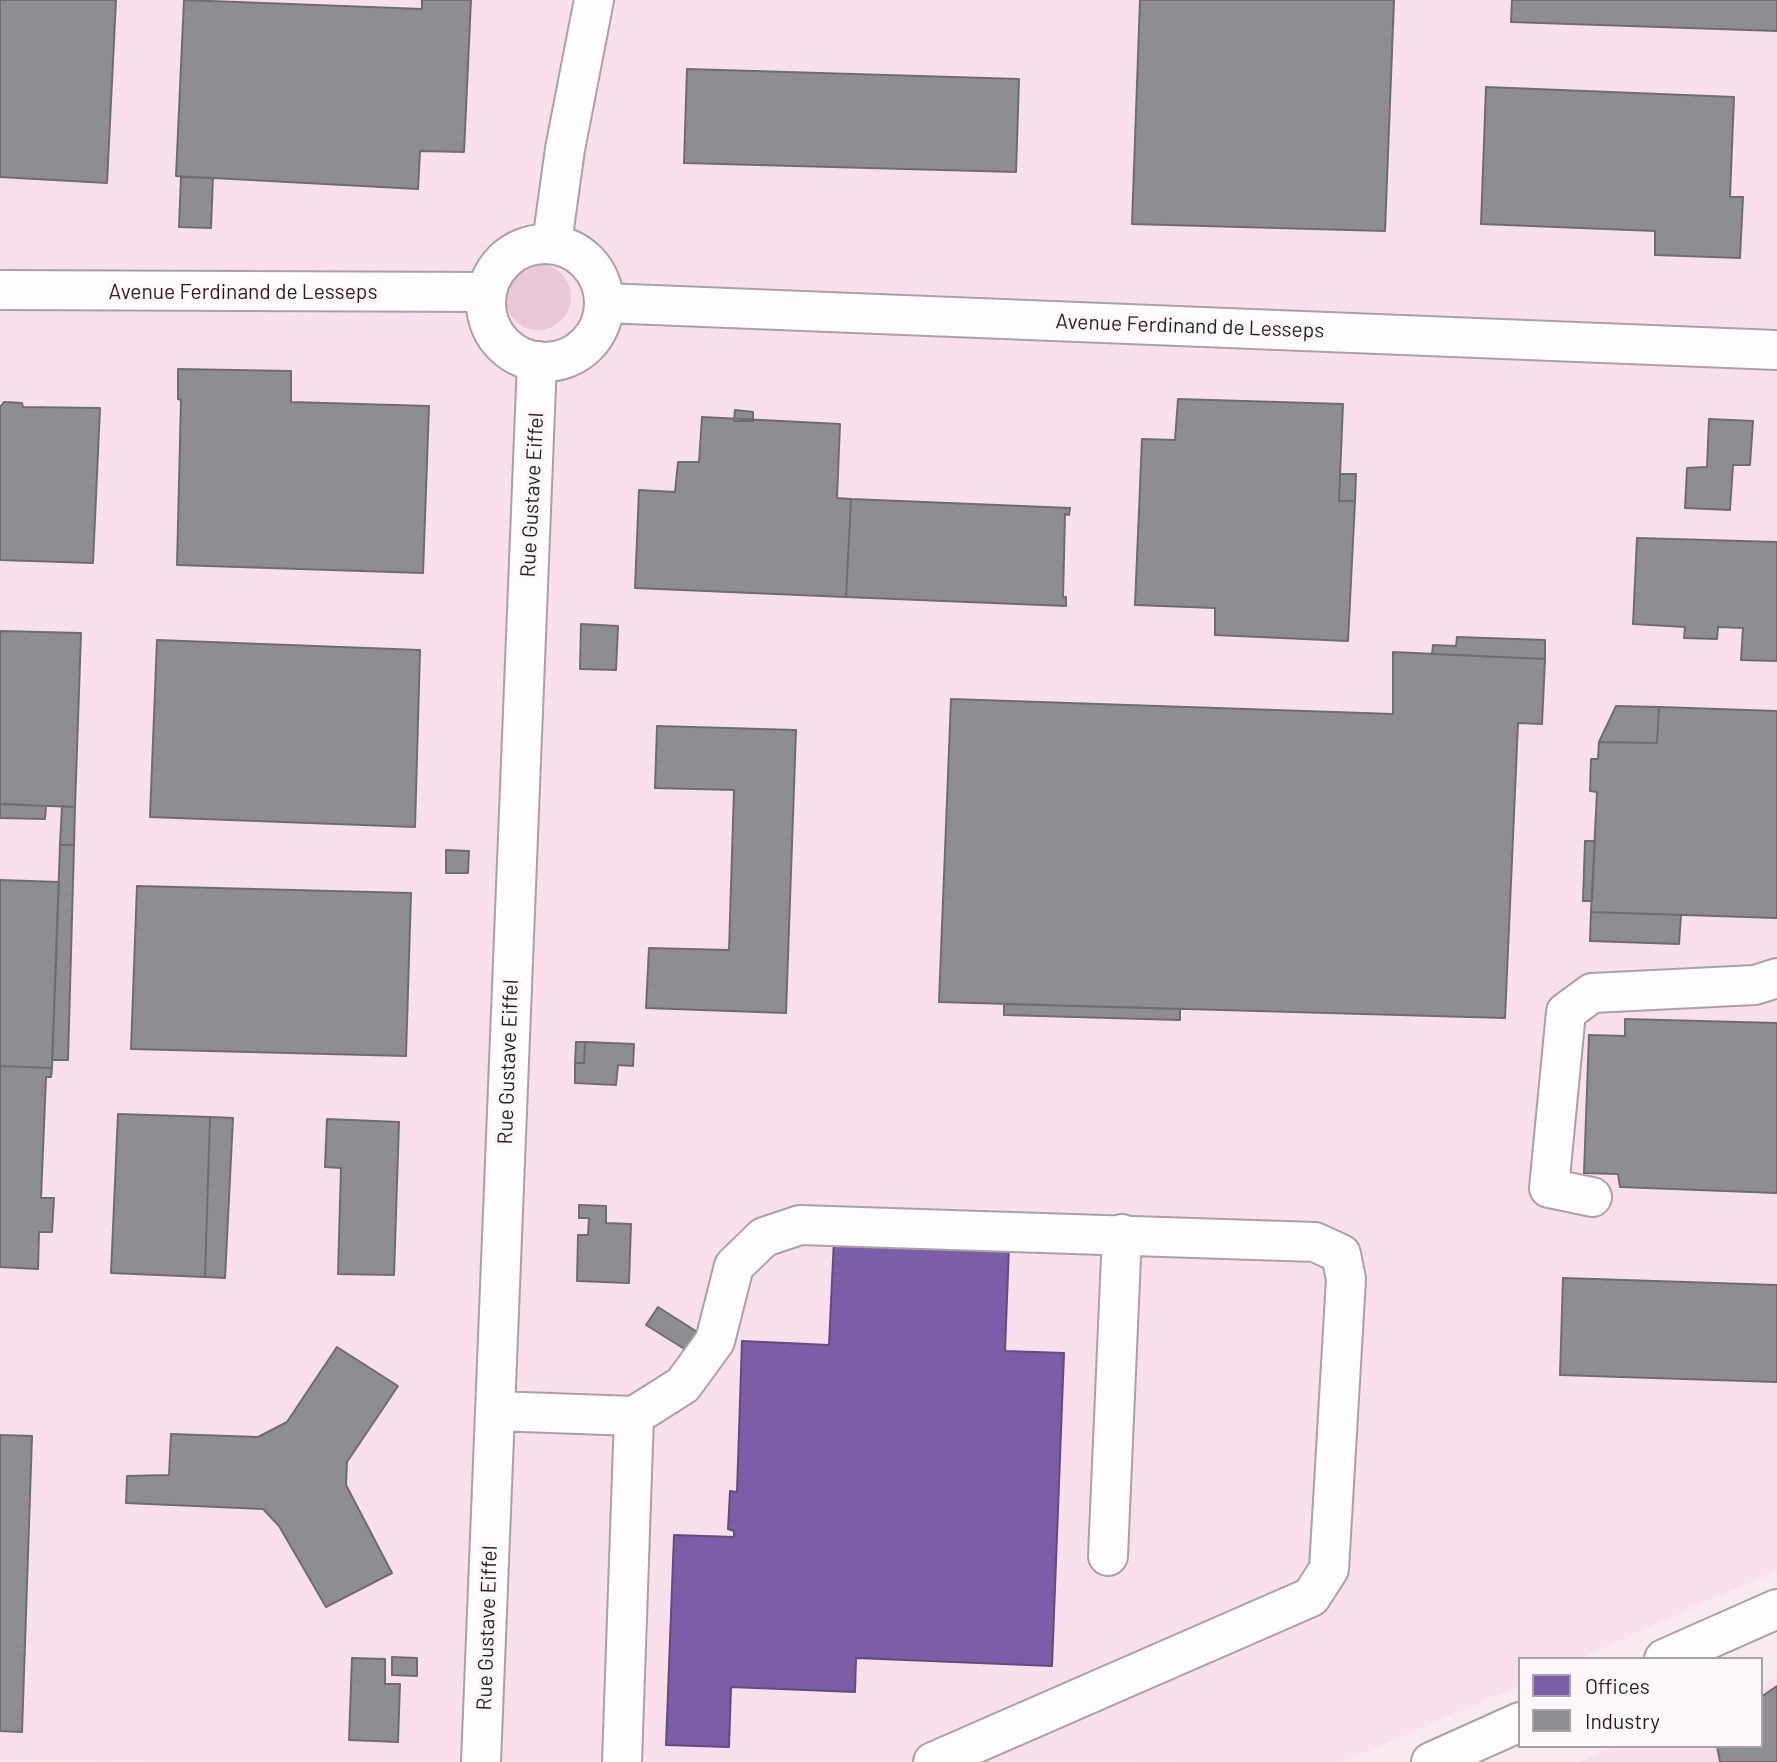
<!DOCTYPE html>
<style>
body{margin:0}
#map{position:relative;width:1777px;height:1762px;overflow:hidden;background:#f7ebf1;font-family:Barlow,sans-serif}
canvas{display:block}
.legend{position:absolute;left:1518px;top:1657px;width:245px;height:91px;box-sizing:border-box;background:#fef8fb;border:2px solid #a8a1a5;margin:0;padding:9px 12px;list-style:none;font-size:21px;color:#281e23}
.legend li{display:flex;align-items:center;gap:14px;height:35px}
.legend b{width:35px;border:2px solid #a8a1a5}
</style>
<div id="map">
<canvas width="1777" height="1762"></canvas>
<ul class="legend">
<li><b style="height:19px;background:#7b5ea7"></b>Offices</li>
<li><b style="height:19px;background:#8d8d92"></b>Industry</li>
</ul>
</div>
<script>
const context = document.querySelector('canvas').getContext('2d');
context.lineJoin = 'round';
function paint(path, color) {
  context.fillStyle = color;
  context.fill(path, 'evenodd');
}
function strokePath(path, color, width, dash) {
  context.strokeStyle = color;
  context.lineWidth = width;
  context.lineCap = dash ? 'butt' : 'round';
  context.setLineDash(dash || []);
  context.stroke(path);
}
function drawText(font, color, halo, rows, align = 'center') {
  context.font = font + ' Barlow,sans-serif';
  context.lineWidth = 7;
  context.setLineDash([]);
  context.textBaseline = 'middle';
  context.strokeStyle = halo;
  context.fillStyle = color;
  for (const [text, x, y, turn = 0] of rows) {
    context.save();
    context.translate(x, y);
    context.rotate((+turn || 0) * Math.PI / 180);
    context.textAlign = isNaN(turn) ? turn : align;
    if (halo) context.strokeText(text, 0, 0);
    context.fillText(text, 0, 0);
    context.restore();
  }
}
paint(new Path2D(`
 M0,0H1777V1570L1578,1659H1520V1685L1342,1762L0,1761Z
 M1777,1677V1762H1579L1615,1746H1761V1684Z`), '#fadfec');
paint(new Path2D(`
 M505 297a33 33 0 1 1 66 0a33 33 0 1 1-66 0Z`), '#e9c9d8');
const offices = new Path2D(`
 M834,1239L1009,1246L1005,1351L1064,1353L1052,1666L856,1658L855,1692L731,1687L729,1747L666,1745L674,1535L734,1537V1531L728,1529L730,1491L737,1492L742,1341L829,1345Z`);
paint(offices, '#7b5ea7');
strokePath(offices, '#624b7f', 2);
const industry = new Path2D(`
 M0,0H116L107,183L0,177Z
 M184,0L422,9V0H471L464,152L420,151L418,189L176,176Z
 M1140,0H1394L1385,231L1132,224Z
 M1512,0H1777V31L1511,22Z
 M687,69L1019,79L1016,172L684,163Z
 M1486,87L1734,97L1730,197H1743L1740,258L1655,255V231L1481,224Z
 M181,177L213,178L211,228L179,227Z
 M178,369L291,371V402L429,406L423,573L177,565L181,400L178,399Z
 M1178,399L1343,404L1339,501H1355L1348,641L1215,635V608L1135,605L1142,439L1175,440Z
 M4,402L22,403L23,407L100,408L93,563L0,560V407Z
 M735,410L753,412V421H734Z
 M702,417L840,424L837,498L851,499L846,597L635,588L639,490L675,492L678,462H699Z
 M1709,419L1753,421L1750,465H1733L1730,510L1685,508L1687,468L1707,467Z
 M1340,474H1356L1355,501H1339Z
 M851,499L1070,508L1069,515L1065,514L1063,597H1066V606L846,597Z
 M1637,538L1777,542V661L1741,660L1743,628L1718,627L1717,639L1684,638L1685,627L1633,624Z
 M581,624L618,626L616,670L580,669Z
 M0,631L81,633L75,807L0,804Z
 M1457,637L1545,640V659L1432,654L1433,645L1456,646Z
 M157,640L420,650L415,827L150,817Z
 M1393,652L1545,659L1542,724L1518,723L1505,1018L939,1002L951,699L1393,714Z
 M1616,706L1659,707L1657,743L1599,742Z
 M1659,707L1777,711V918L1591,912L1597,792L1590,791L1591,759H1598L1599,742L1657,743Z
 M657,726L796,730L786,1013L646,1008L649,948L729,950L734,790L655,788Z
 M0,804L46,806L45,819L0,818Z
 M62,806L75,807L74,845H60Z
 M1585,841H1595L1592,901H1583Z
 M60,845H74L68,1060H52Z
 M446,850L469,851L468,873H446Z
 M0,880L59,882L52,1068L0,1066Z
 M137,886L411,893L406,1056L131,1049Z
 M1591,912L1681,915L1679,944L1590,941Z
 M1004,1004L1180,1009V1020L1004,1015Z
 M1625,1019L1777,1023V1193L1620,1187L1618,1174L1584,1173L1589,1035L1625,1036Z
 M576,1042H585L584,1063H575Z
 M585,1042L634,1044L633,1066L618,1065L616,1085L575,1083V1063H584Z
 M0,1066L52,1068L51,1077H46L41,1198H54L52,1232H39L38,1269L0,1267Z
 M118,1114L210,1117L205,1277L111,1273Z
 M210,1117L233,1118L225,1278L205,1277Z
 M327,1119L399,1122L394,1275L338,1274L341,1168L325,1167Z
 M579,1205L606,1206V1223L631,1224L629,1283L577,1281L578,1235H588L589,1218H579Z
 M1563,1278L1777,1285V1382L1560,1375Z
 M658,1307L702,1335L691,1353L646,1325Z
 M337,1347L398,1386L347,1462L346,1485L392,1573L326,1607L279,1526L263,1509L126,1503L127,1476L169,1475L171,1434L258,1437L287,1422Z
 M0,1435L32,1436L22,1732L0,1731Z
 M392,1657L417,1658V1676L392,1675Z
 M352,1658L385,1659V1684H400L398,1742L349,1740Z
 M1777,1686V1762H1720L1717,1746H1761V1697Z`);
paint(industry, '#8d8d92');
strokePath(industry, '#6f6c71', 2);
const minor = new Path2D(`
 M552,243L565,149L594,0
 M1592,1197L1549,1188L1566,1012L1592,993L1755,985L1777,978
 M495,1411L634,1416L683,1385L715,1341L734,1266L764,1237L800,1225L1315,1242L1341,1254L1346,1279L1329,1569L1311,1597L933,1762
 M1108,1556L1122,1234
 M1664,1659L1777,1609
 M481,1762L537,361
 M622,1762L634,1416
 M1431,1762L1520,1722`);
const major = new Path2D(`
 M486 303a59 59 0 1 1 118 0a59 59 0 1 1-118 0Z
 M0,290L486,292
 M604,303L1777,350`);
strokePath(minor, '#aaa0a5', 42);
strokePath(major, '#aaa0a5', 42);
strokePath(minor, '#fefcfd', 38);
strokePath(major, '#fefcfd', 38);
drawText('21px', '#281e23', '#fef8fb', [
 ["Avenue Ferdinand de Lesseps",243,292],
 ["Avenue Ferdinand de Lesseps",1190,326,2],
 ["Rue Gustave Eiffel",532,495,-87],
 ["Rue Gustave Eiffel",508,1062,-88],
 ["Rue Gustave Eiffel",487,1628,-88]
]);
</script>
